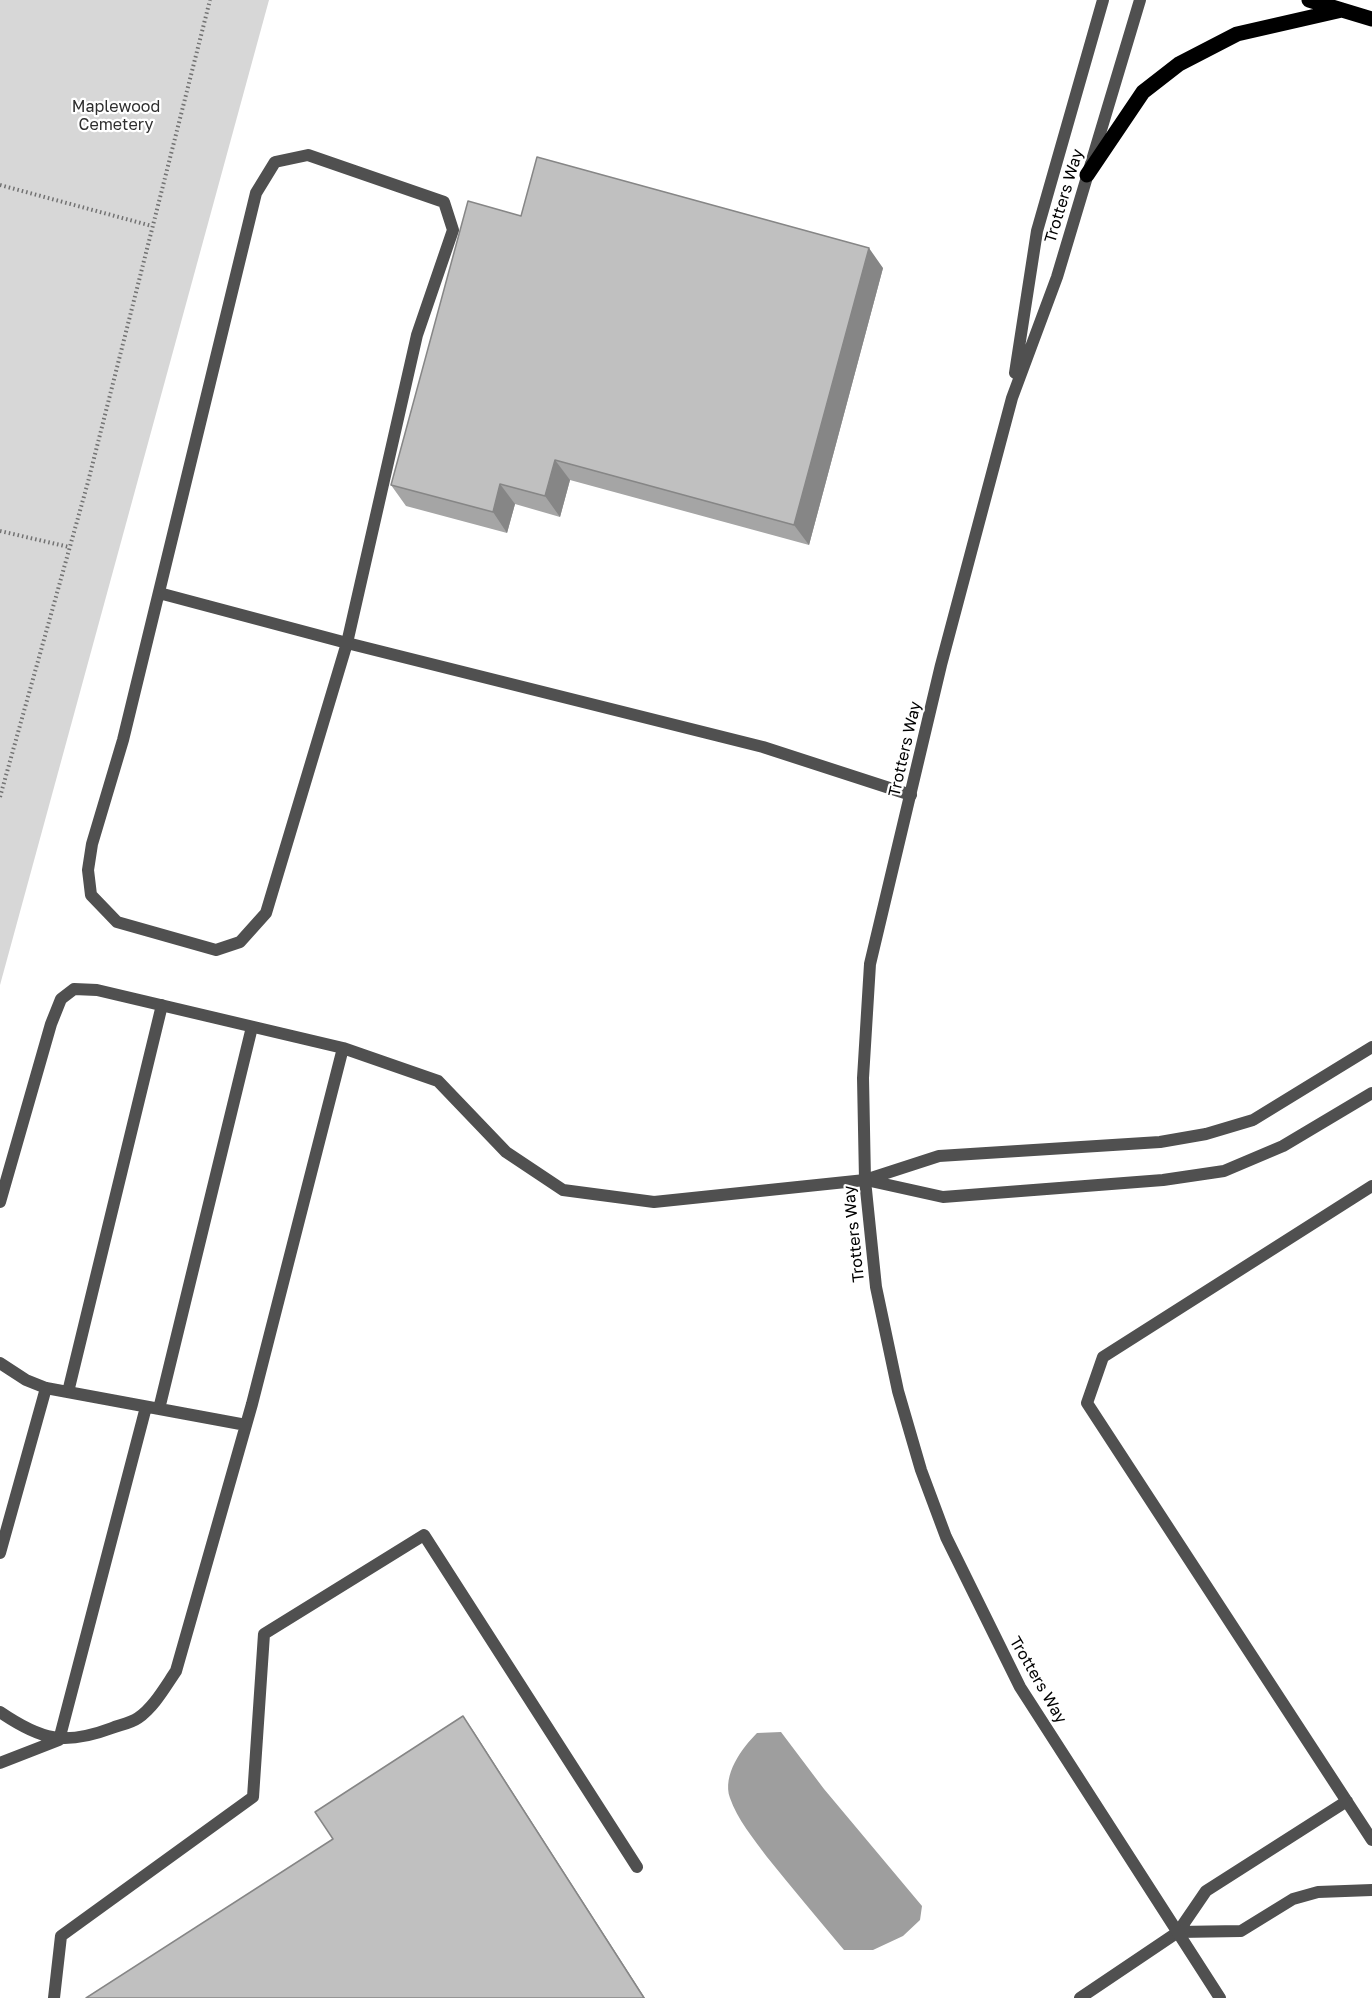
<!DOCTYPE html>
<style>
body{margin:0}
canvas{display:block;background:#fff}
</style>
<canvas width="1372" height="1998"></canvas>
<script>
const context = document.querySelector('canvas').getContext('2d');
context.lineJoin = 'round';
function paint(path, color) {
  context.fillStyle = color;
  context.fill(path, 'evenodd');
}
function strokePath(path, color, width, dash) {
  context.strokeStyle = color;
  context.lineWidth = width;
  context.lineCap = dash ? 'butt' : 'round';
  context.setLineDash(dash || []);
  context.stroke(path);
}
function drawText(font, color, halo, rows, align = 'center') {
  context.font = font + ' "Golos Text",sans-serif';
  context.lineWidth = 4.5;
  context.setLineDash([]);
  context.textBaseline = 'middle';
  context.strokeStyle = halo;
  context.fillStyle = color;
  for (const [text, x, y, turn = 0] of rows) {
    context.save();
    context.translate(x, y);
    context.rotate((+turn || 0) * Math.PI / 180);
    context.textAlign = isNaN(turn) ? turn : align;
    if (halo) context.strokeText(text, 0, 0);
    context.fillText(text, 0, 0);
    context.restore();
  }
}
paint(new Path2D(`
 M0,0H269L0,985Z`), '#d7d7d7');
paint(new Path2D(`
 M781,1732L824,1789L922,1906L920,1920L903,1936L873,1950H844C818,1919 792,1888 767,1857C754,1839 737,1819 730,1798C722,1775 742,1748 757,1733Z`), '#9e9e9e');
strokePath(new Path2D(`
 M0,185L152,226
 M0,531L69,547
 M0,797L88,482L210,0`), '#727272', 4, [1.5, 3]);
strokePath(new Path2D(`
 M308,155L444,202L453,230L417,335L347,643L266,913L240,942L216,950L117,922L91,895L88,870L92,844L123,740L256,193L275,162Z
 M159,593L347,643L763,747L911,795
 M343,1048L438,1081L506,1152L563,1190L654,1202L865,1180L939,1156L1160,1142L1206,1134L1253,1120L1372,1047
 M866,1180L943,1197L1163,1180L1224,1171L1283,1146L1372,1093
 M1372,1186L1103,1357L1087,1403L1372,1840
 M0,1202L51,1024L61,999L74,989L97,990L343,1048L252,1404L176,1671C165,1687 154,1707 138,1718C131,1723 120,1725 112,1728C64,1746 41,1740 0,1712
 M0,1363L26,1380L46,1388L246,1425
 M68,1392L162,1005
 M159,1409L252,1027
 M0,1553L46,1388
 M0,1763L59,1740L146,1407
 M1178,1932L1241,1931L1293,1899L1318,1892L1372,1890
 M54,1998L61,1936L253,1797L264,1634L424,1535L637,1867
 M1080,1998L1178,1932L1206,1891L1347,1801`), '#505050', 12);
strokePath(new Path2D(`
 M1140,0L1057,277L1012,398L941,665L870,964L863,1078L865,1180L876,1287L898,1391L921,1470L946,1537L1020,1687L1220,1998
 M1015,373L1037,231L1103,0`), '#505050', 12);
strokePath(new Path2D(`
 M1309,0L1372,19
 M1087,175L1143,92L1179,64L1237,34L1342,10`), '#000', 15);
paint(new Path2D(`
 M521,216L883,268L809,545L570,480L560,517L515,504L507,533L406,506L391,485Z`), '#a5a5a5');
paint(new Path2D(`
 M869,248L883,268L809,545L794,525Z
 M555,460L570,480L560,517L545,496Z
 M500,484L515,504L507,533L493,512Z
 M463,1716L474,1732L645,1998H644Z`), '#868686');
const building = new Path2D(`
 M537,157L869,248L794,525L555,460L545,496L500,484L493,512L391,485L468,201L521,216Z
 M463,1716L644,1998H86L333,1839L315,1812Z`);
paint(building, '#c0c0c0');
strokePath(building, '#868686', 1.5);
drawText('16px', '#2e2e2e', '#fff', [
 ["Maplewood",116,107],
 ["Cemetery",116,125]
]);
drawText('16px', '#000', '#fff', [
 ["Trotters Way",1064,196,-73],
 ["Trotters Way",905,749,-77],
 ["Trotters Way",854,1234,-96],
 ["Trotters Way",1038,1680,60]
]);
</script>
